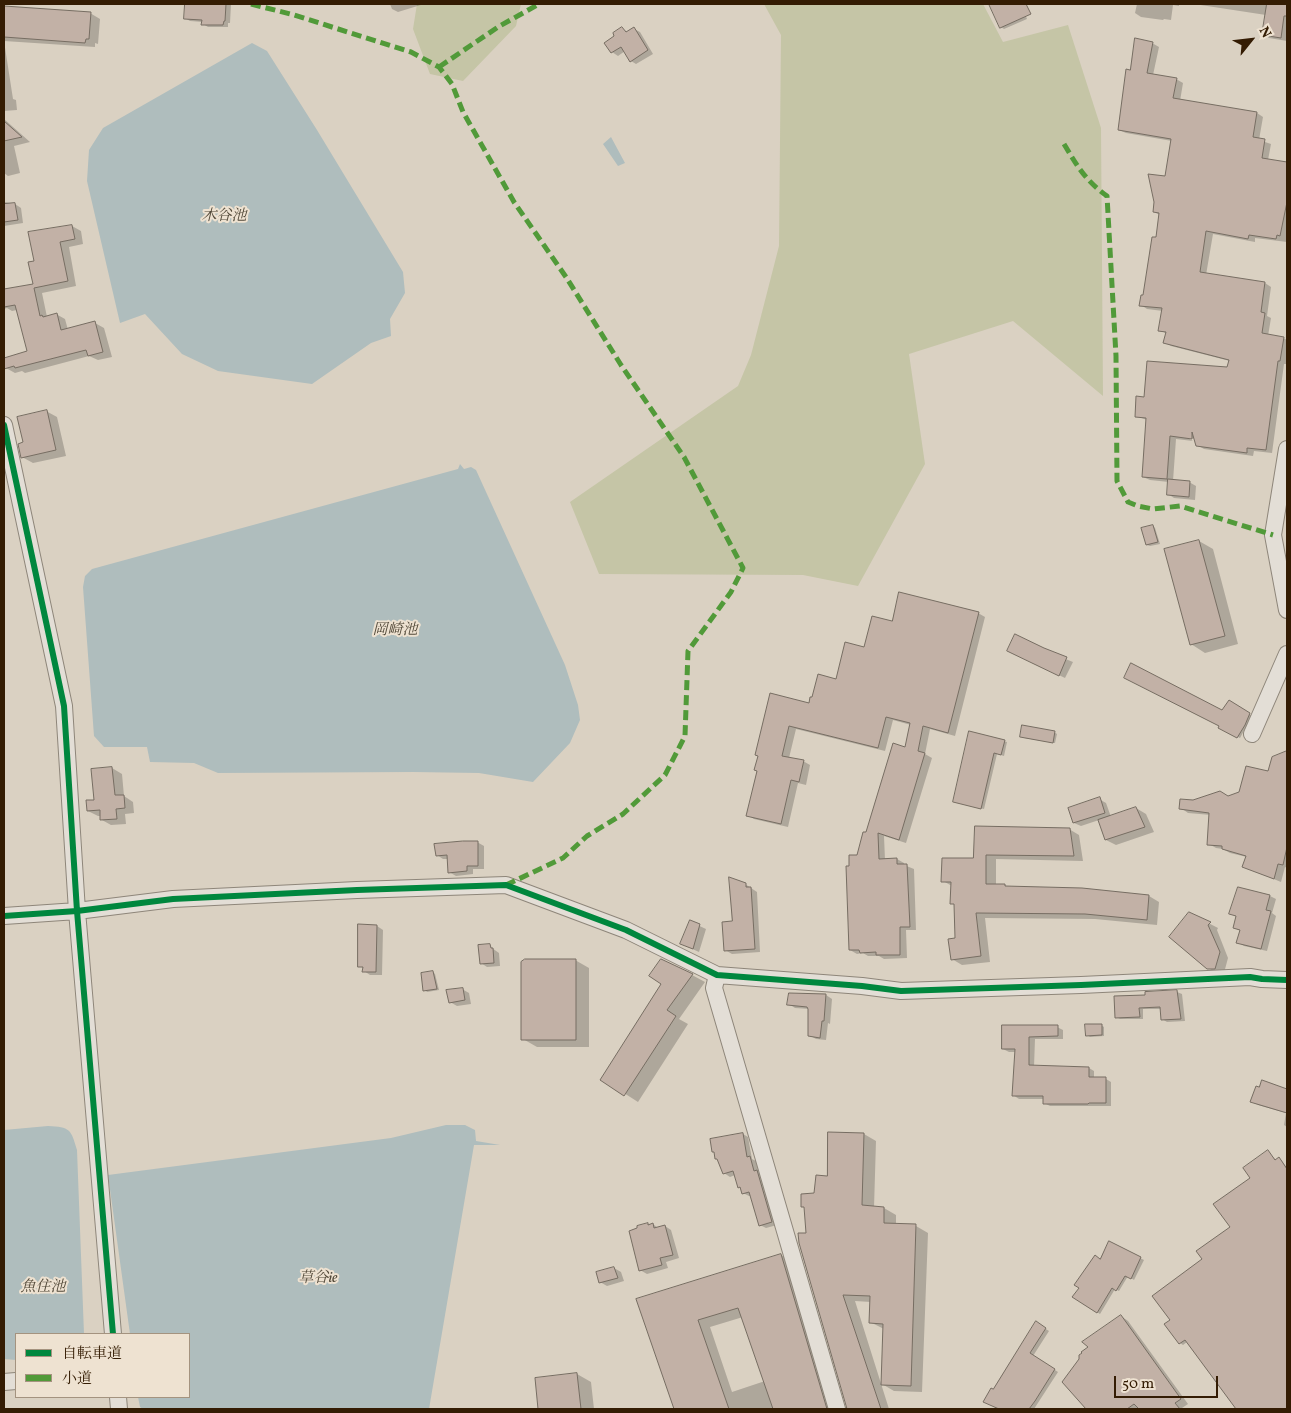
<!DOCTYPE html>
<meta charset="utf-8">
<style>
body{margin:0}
#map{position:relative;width:1291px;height:1413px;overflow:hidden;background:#dad1c2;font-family:Vollkorn,"Noto Serif JP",serif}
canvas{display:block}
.frame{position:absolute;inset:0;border:5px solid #341c03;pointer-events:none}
.legend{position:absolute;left:15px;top:1333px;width:175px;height:65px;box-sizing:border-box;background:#eee2d1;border:1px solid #a4937f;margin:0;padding:6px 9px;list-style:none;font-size:15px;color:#341c03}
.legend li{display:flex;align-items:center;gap:10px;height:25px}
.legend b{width:25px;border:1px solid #a4937f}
.north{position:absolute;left:1226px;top:15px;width:50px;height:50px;-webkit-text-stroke:4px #eee2d1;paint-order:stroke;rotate:61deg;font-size:14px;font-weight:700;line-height:20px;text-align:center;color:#341c03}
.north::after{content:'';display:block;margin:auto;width:18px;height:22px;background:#341c03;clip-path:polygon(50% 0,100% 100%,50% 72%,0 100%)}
.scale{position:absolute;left:1114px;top:1376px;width:104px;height:22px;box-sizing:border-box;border:2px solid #341c03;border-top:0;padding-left:6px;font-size:15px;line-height:18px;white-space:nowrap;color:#341c03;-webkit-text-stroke:4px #eee2d1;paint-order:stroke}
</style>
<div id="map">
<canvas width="1291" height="1413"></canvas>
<div class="frame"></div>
<ul class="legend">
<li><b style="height:6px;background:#00873e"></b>自転車道</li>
<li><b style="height:6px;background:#519a39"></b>小道</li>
</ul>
<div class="north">N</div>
<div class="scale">50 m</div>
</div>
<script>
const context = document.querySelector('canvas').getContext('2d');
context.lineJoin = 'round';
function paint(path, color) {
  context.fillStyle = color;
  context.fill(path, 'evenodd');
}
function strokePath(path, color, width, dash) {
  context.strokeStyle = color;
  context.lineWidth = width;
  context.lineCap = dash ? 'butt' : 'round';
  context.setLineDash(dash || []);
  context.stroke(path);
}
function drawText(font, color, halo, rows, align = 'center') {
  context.font = font + ' Vollkorn,"Noto Serif JP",serif';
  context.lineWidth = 4;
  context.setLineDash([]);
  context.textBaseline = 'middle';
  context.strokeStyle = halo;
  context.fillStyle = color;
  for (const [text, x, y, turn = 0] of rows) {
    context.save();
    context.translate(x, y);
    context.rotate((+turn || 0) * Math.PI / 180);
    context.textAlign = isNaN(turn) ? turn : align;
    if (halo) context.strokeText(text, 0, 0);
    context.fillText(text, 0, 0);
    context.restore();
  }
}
paint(new Path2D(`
 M417,4H521L516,26L463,81L430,74L413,29Z
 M764,4H983L1003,42L1068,25L1101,128L1103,396L1013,321L909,354L925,464L858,586L803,575L599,574L570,502L738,386L751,355L779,246L781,35Z`), '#c5c5a6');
paint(new Path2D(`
 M252,43L267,51L317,130L403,272L405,293L390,319L391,336L371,343L312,384L218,371L182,354L145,314L120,323L87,181L89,150L103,128Z
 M611,137L625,163L618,166L603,144Z
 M460,464L464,469L471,467L476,470L565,665L578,705L580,720L570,743L533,782L479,773L413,772L218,773L194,763L150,762L147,747H104L94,736L83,587L85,576L92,569L458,469Z
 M446,1125H465L475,1130L476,1141L500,1145H474L429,1409H143L140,1407L138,1397H189V1334H130L108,1175L391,1138Z
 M48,1126C70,1127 71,1129 77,1150L84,1334H16V1360L4,1359V1130Z`), '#afbdbd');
paint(new Path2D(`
 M186,4H231L230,23H228V27H208L203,24V22L190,21L185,18Z
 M390,4H424L398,12L392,9Z
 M991,4H1021L1027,19L1004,29L1001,27Z
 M1137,4H1179V6L1173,5L1171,20L1164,19L1163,20L1141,17L1135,13Z
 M1194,4H1287V41L1269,38L1263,34L1266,15Z
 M4,7L90,13L100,19L98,44L95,43V47L4,41L13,99L16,100L17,110L4,111Z
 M622,29L628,32L634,29L640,32L653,54L636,64L631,61L625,51L618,56L612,52L606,43Z
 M1152,43L1159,47L1153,75L1176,79L1183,83L1180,101L1257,113L1263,117L1259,140L1271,144L1268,160L1287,163V242L1255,238V242L1213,234L1206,275L1265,283L1271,287L1267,316L1271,318L1268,336L1283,338L1287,340V358L1286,364H1284L1272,453L1254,451L1253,456L1204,449L1197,445L1196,440L1187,435L1186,437L1193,441L1176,439L1173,481L1189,482L1196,486L1195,500L1174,498L1168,494L1169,482L1150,480L1143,477L1147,420L1136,416L1145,398L1228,368L1230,361L1171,346L1165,342L1167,334L1160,330L1163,311L1147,309L1141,305L1144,297L1160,215L1154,212L1166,177L1172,141L1126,133L1119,130L1131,71Z
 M4,119L30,142L14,146L20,173L8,176L4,173Z
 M4,202L15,204L21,208L23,223L4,226Z
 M72,226L81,231L83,244L69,247L76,286L42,293L47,317L56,314L65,319L68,330L95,323L104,328L112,357L98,360L89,356L25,373L22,371L15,373L6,368L4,359L29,352L17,310L12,311L7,308L4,309V291L34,285L35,262Z
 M46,411L57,417L66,456L33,463L22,457L24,443Z
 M1153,526L1155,528L1160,544L1150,546L1147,545Z
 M1199,541L1213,549L1238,644L1205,653L1191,644Z
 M978,613L985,617L955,736L930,729L925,754L932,758L906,843L884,836L885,860L897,859L904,863V865L914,869L916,930H906L907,958L884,959L879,956H868L863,953L857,954L850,950V867L858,856L906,748L911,725L893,720L885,751L796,729L789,758L803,761L810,765L806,785L798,783L788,827L754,819L748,815L760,756L810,704L837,680L865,648L892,622Z
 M1043,650L1073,662L1065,678L1015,654Z
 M1229,701L1252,716L1240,738L1219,727L1223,712Z
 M1054,732L1057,734L1055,743L1024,738Z
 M970,733L1007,742L1004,756L997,754L984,809L954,801Z
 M1287,752V868L1285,867L1281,882L1244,867L1247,857L1230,853L1223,849L1216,848L1209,844L1211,815L1188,813L1181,808L1193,801L1228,797L1240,793L1268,773L1273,758Z
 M112,768L122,774L124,796L133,802L134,813L125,814L126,824L111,825L102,820L101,816H98L88,811L95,801L93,770Z
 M1099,799L1106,803L1111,817L1136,808L1146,814L1154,832L1116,845L1106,840L1099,820L1081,826L1074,823L1070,809Z
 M976,828L1069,829L1079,835L1083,861L996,859V885H1005L1009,888L1082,890L1149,896L1159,902L1157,925L1095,919L985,918L990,962L962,965L952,959L956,939V905L951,903L952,886L943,881L975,859Z
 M477,842L484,846V869H473V874L456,876L449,872L448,859H443L437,855Z
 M745,884L757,892L760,952L732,954L725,950Z
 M1270,896L1276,899L1272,913L1276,916L1267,951L1244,946L1238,942L1241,931L1234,928L1237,917L1231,913Z
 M1189,913L1218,928L1217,930L1228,958L1224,973H1217L1208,968Z
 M691,922L706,929L699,952L688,947Z
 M377,926L383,930L382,975H370L364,971V968L359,966Z
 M489,946L499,953L500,966L487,967L481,963Z
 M575,960L589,968V1047H537L523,1039Z
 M433,972L435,974L439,990L427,992L425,990Z
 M692,975L705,982L679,1019L688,1024L638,1102L602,1079Z
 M462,989L469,993L471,1004L457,1006L450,1002Z
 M1177,992L1182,994L1185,1021L1167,1022L1162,1019V1009H1143V1019H1120L1116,1017L1146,996Z
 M790,994L826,995L832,999L830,1024L828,1023L826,1040L816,1039L809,1035L810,1009L795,1008L789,1004Z
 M1101,1025L1104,1027V1036L1090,1037L1087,1035Z
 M1003,1026L1057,1027L1063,1030V1039H1035L1034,1067L1089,1068L1094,1071V1078L1106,1079L1111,1082V1106H1050L1044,1103V1099H1019L1013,1095L1016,1052H1009L1003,1049Z
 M1263,1081L1287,1091V1127L1284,1125L1286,1113L1258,1105L1252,1102Z
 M743,1134L748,1137L752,1159L756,1161L759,1173L762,1175L777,1225L766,1228L760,1225L752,1196H749L743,1193L742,1189L739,1187L735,1175L730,1177L724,1173Z
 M864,1134L876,1141L874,1208H884L896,1215V1225L916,1226L928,1233L922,1392L894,1391L882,1384L884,1329L870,1322L871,1302L855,1301L889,1409H848L807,1234L815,1195Z
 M1268,1152L1277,1161L1279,1159L1282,1161L1287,1168V1409H1237L1187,1342L1183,1345L1180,1343L1172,1320L1204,1259L1231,1227L1252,1178Z
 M648,1224H653L658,1228L665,1226L671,1230L679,1258L666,1262L668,1268L647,1274L640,1270L639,1229Z
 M1110,1243L1144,1260L1134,1280L1128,1276L1119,1291L1115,1289L1100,1314L1074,1297L1101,1261Z
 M781,1255L793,1262L836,1409H675L637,1300ZM743,1317L765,1381L732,1392L710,1327Z
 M614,1268L621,1272L624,1281L607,1286L600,1282Z
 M1121,1316L1128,1321L1188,1404L1182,1408L1184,1409H1088L1063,1382L1090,1346Z
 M1036,1323L1049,1331L1033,1356L1058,1372L1034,1409H994L995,1407L993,1391Z
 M577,1374L591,1382L594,1409H539L536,1379Z`), '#0003');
const building = new Path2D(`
 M185,4H226L225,21H224L223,25H201L202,20L184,19Z
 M989,4H1026L1031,14L1000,28Z
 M1267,4H1287V16H1284L1281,38L1262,35Z
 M4,6L91,12L89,39H86L85,43L4,37Z
 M622,27L626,32L634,27L648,50L630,62L621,47L611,53L604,43L614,36L613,33Z
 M1135,38L1153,42L1147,73L1177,78L1173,98L1257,112L1253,137L1265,139L1262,158L1287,162V202L1280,236L1277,235L1276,239L1249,235L1248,239L1206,231L1200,272L1265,282L1261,312L1265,313L1262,333L1284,337L1280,361H1278L1266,450L1247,448V453L1196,446L1192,432V439L1170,436L1167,479L1142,477L1146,418L1135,417L1136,396L1144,397L1147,361L1227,367L1229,360L1163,343L1166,332L1158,331L1162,308L1139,306L1141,295H1143L1152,237H1156L1159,213L1153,212L1154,202L1148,174L1165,176L1171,139L1118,130L1126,69L1130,70Z
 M4,121L22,137L4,141Z
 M15,203L18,220L4,222V204Z
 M72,225L75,239L60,242L68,281L34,288L40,316L42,315L43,317L57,313L61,330L95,321L103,352L88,356L86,350L15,368L14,366L4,369V358L27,351L15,305L4,307V289L33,284L28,262L34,261L28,232Z
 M47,410L56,450L21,458L18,444L23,442L17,417Z
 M1168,479L1190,481L1189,497L1167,495Z
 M1153,525L1158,542L1146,545L1141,528Z
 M1199,540L1225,636L1190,645L1164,549Z
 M899,592L979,612L948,733L923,726L918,751L925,753L899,840L878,833L879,859L897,858V864H907L910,927H900V955H876V952L860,953L859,950H849L846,866H849V855H857L863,832H866L893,743L905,747L910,723L886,717L878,748L789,726L782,756L804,760L799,782L791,780L781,824L746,816L757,771L754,770L758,756L755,755L770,693L809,703L810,697H812L818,674L836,679L845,642L864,647L872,616L892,621Z
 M1015,634L1044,648L1067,657L1059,676L1007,651Z
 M1131,663L1222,710L1229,700L1250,713L1245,725L1237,738L1218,728L1219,726L1124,678Z
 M1022,725L1055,731L1053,743L1020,737Z
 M969,731L1005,740L1001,755L994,753L981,809L953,802Z
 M1287,751V847L1283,865L1278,864L1274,879L1242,867L1246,856L1222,849V846L1207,845L1209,813L1179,809L1180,799L1193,800L1220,791L1228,796L1239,792L1246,766L1268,771L1272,757Z
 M112,767L115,795H124L125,808L116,809L117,819L100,820V810L87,811L86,800H94L91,769Z
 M1100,797L1105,813L1073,823L1068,808Z
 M1136,807L1145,827L1105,840L1098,820Z
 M975,826L1070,828L1074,856L986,855V884H1005V886L1082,888L1149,895L1147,920L1085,914L976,913L981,956L951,960L948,939L955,938L954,904H950L951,882H941L942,858H973Z
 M463,841H478V866H467V871L448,873L447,855L436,856L434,844Z
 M729,877L746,883V887H751L755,949L724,951L722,922L732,921Z
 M1238,887L1270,895L1266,910L1271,911L1261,949L1236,943L1240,930L1233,928L1236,916L1229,914Z
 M1189,912L1211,922L1208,925L1220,952L1215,969H1207L1169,937Z
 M690,920L700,924L693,949L680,944Z
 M358,924L377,925L376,972H362L363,967H358Z
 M490,944L491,948H493L494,963L480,964L478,945Z
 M525,959H576V1040H521V962Z
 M661,959L693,974L667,1010L676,1016L624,1096L600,1080L661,984L649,976Z
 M433,971L437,989L423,991L421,973Z
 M463,988L465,1000L449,1003L446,990Z
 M1177,990L1181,1019L1161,1020L1160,1007L1139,1008L1140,1017L1115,1018L1114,996L1145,995V992Z
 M789,993L826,994L824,1021H822L820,1038L808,1036V1009L807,1007L787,1005Z
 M1085,1024H1102V1035L1086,1036Z
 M1002,1025H1058V1036L1029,1037V1065L1089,1067V1077H1106V1103H1089L1088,1104H1043V1096H1012L1015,1049H1002Z
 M1262,1080L1287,1089V1113L1250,1102L1256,1086L1259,1087Z
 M828,1132L864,1133L862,1205L884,1207V1223L916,1224L911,1386L881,1385L883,1324L869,1323L870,1296L843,1295L881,1409H847L799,1243L798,1233H806L804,1207H801V1194L814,1193L816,1175L827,1176Z
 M743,1133L747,1157L750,1156L754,1171L757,1170L772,1222L759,1226L749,1192L742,1194L740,1187L738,1188L733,1171L723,1174L717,1159H715L714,1152H712L710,1139Z
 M1268,1150L1275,1160L1279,1157L1287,1169V1409H1236L1185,1340L1179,1344L1164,1324L1170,1320L1152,1296L1202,1259L1196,1251L1230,1227L1213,1204L1250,1178L1243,1168Z
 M648,1223V1225L653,1223L654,1228L665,1225L673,1255L660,1258L662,1265L639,1271L629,1231L637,1228V1226Z
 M1109,1241L1141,1257L1131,1279L1125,1276L1116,1291L1112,1288L1097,1313L1072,1297L1079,1288L1074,1285L1095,1255L1100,1259Z
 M781,1254L827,1409H773L738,1308L698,1320L729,1409H674L636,1299Z
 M614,1267L618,1278L599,1283L596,1272Z
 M1121,1315L1181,1399L1175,1403L1180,1409H1139L1134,1404L1127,1409H1086L1062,1382L1079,1359V1355L1082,1353L1081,1352L1088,1347L1082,1342Z
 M1036,1321L1046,1328L1030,1353L1055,1369L1035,1401L1029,1409H999L983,1402L991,1388L993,1389Z
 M577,1373L581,1409H538L535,1378Z`);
paint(building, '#c2b1a6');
strokePath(building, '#766d62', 1);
const minor = new Path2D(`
 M4,425L64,706L77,911L113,1334
 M1287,449L1273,535L1287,610
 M1252,734L1287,654
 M4,916L77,911L173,899L357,890L506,885L626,930L717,975L862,986L901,991L1081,985L1250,977L1262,979L1287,980
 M717,975L714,988L837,1409
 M4,1382L16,1381
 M118,1397L119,1409`);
strokePath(minor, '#8e867a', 18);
strokePath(minor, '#e3ded6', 16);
strokePath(new Path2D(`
 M251,4L294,15L411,52L439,67L452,84L463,112L514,202L566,277L621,365L684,457L743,568L731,592L688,651L685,736L665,775L623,814L587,836L563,858L506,885
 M439,67L498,27L539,4
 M1064,144C1077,166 1086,181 1107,196L1116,356L1117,481L1128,502L1138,506L1153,509L1180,506L1273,535`), '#519a39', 5, [10, 5]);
strokePath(new Path2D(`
 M4,425L64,706L77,911L113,1334
 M4,916L77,911L173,899L357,890L506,885L626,930L717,975L862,986L901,991L1081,985L1250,977L1262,979L1287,980`), '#00873e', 6);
drawText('italic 15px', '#534a3a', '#eee2d1', [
 ["木谷池",224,217],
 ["岡崎池",395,631],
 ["草谷ie",318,1279],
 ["魚住池",43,1288]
]);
</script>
